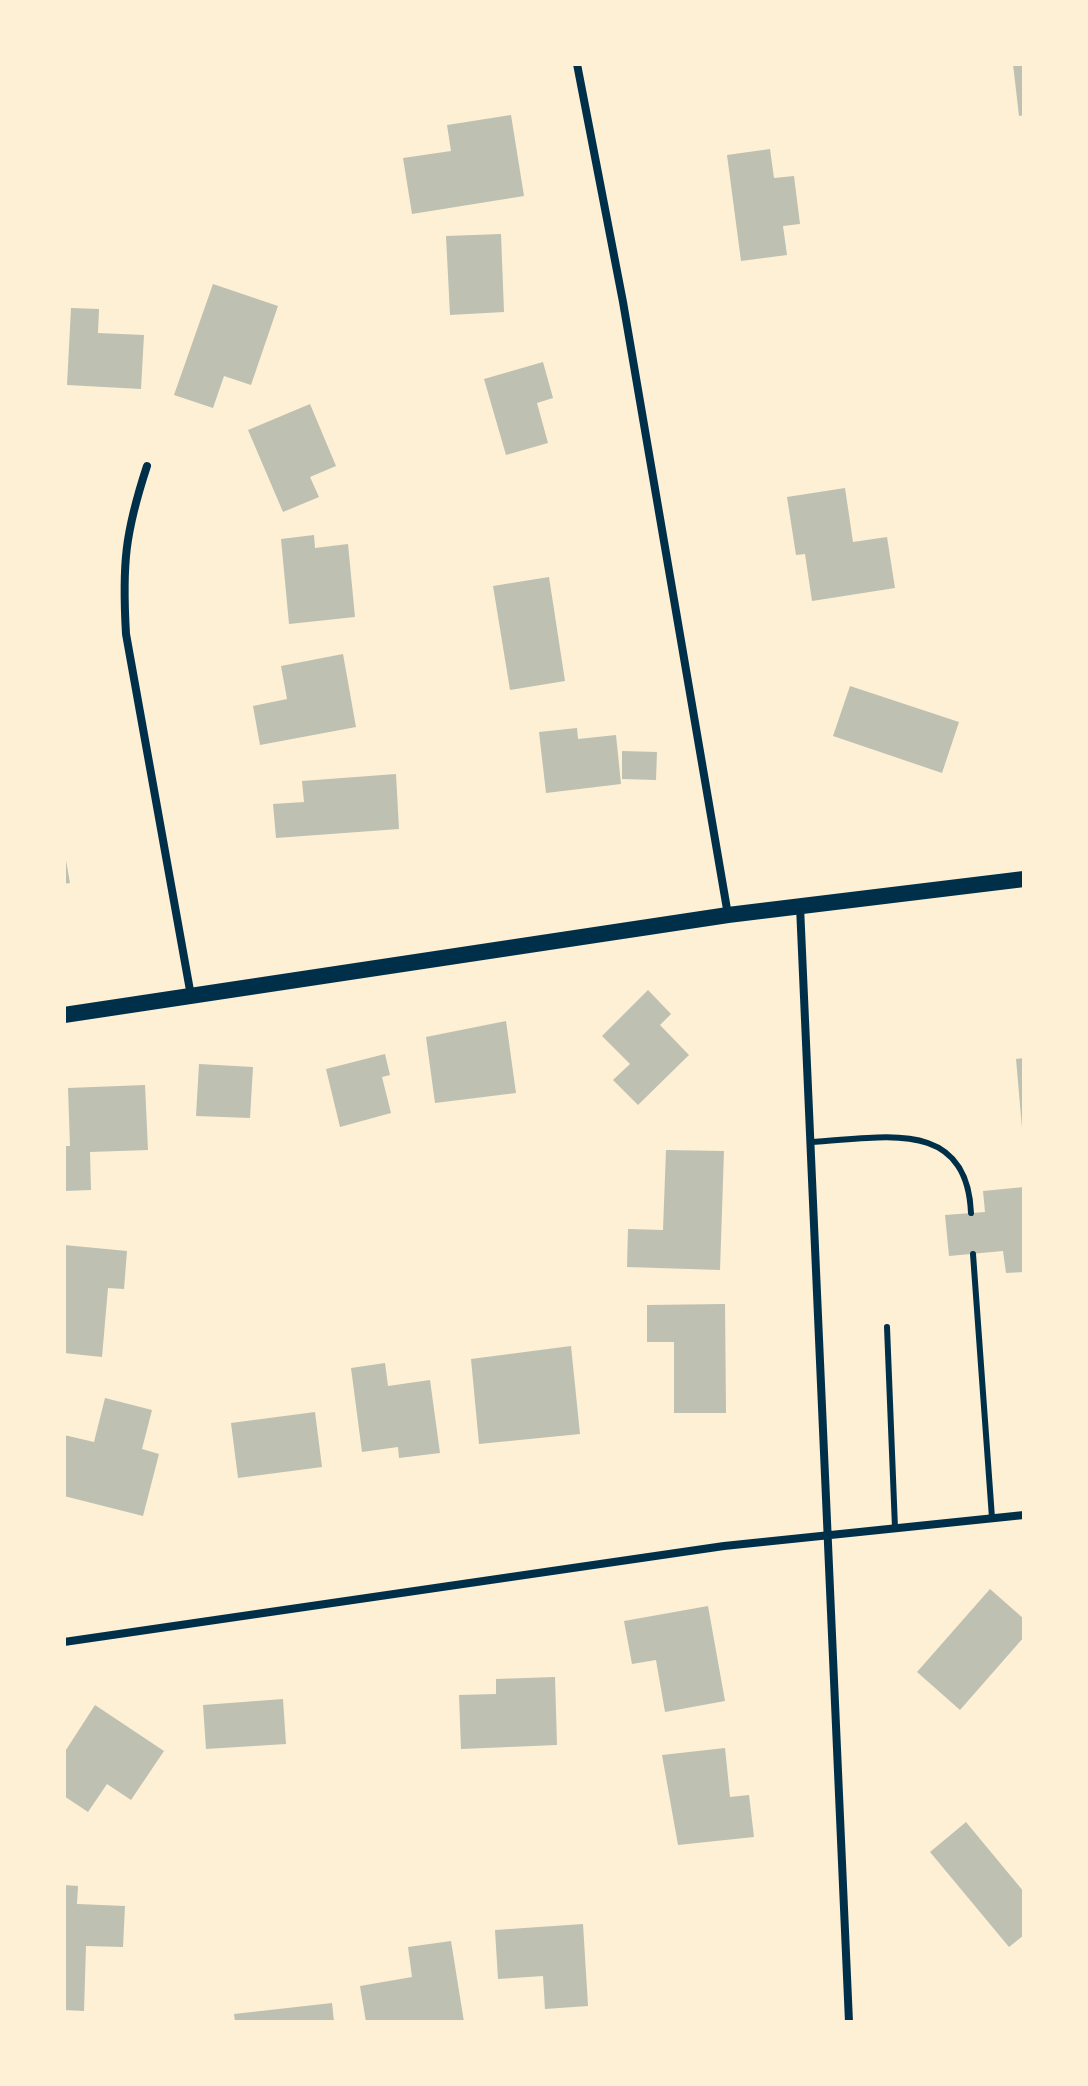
<!DOCTYPE html>
<style>
body{margin:0}
#map{position:relative;width:1088px;height:2086px;overflow:hidden;background:#fdf0d5;font-family:"Fira Sans",sans-serif}
canvas{display:block}
.frame{position:absolute;inset:0;border:66px solid #fdf0d5;pointer-events:none}
</style>
<div id="map">
<canvas width="1088" height="2086"></canvas>
<div class="frame"></div>
</div>
<script>
const context = document.querySelector('canvas').getContext('2d');
context.lineJoin = 'round';
function paint(path, color) {
  context.fillStyle = color;
  context.fill(path, 'evenodd');
}
function strokePath(path, color, width, dash) {
  context.strokeStyle = color;
  context.lineWidth = width;
  context.lineCap = dash ? 'butt' : 'round';
  context.setLineDash(dash || []);
  context.stroke(path);
}
paint(new Path2D(`
 M1013,64H1024V115L1019,116Z
 M511,115L524,196L412,214L403,158L451,151L447,125Z
 M770,149L774,178L794,176L800,224L783,226L787,255L741,261L727,155Z
 M501,234L504,312L450,315L446,236Z
 M213,284L278,306L251,385L224,376L213,408L174,395Z
 M71,308L99,309L98,333L144,335L141,389L67,385Z
 M543,362L553,398L537,403L548,443L506,455L484,379Z
 M310,404L336,466L310,477L319,497L283,512L248,430Z
 M845,488L853,542L887,537L895,588L812,601L805,554L796,555L787,497Z
 M314,535L315,548L348,544L355,617L289,624L281,539Z
 M549,577L565,681L510,690L493,586Z
 M343,654L356,727L260,745L253,706L287,699L281,666Z
 M850,686L959,722L942,773L833,736Z
 M577,728L578,739L616,735L621,784L546,793L539,732Z
 M622,751L657,752L656,780L622,779Z
 M396,774L399,829L276,838L273,804L304,802L302,781Z
 M64,849L70,883L64,884Z
 M648,990L671,1014L660,1025L689,1055L638,1105L613,1080L630,1064L602,1036Z
 M506,1021L516,1093L435,1103L426,1037Z
 M385,1054L390,1075L382,1077L391,1113L340,1127L326,1069Z
 M1024,1058V1128H1022L1016,1059Z
 M199,1064L253,1067L250,1118L196,1116Z
 M145,1085L148,1150L90,1152L91,1190L64,1191V1146H70L68,1088Z
 M666,1150L724,1151L720,1270L627,1267L628,1229L663,1230Z
 M1024,1187V1272L1006,1273L1003,1251L949,1256L945,1215L985,1212L983,1191Z
 M64,1245L127,1251L124,1289L108,1288L102,1357L64,1353Z
 M725,1304L726,1413H674V1342H647V1305Z
 M571,1346L580,1434L479,1444L471,1359Z
 M385,1363L388,1386L430,1380L440,1453L399,1458L398,1447L362,1452L351,1368Z
 M105,1398L152,1410L142,1449L159,1454L143,1516L64,1496V1435L94,1442Z
 M315,1412L322,1467L238,1478L231,1423Z
 M990,1589L1024,1619V1637L960,1710L917,1672Z
 M708,1606L725,1701L665,1712L656,1660L632,1664L624,1621Z
 M555,1677L557,1745L461,1749L459,1695L496,1694V1679Z
 M283,1699L286,1744L206,1749L203,1705Z
 M95,1705L164,1751L131,1800L107,1784L88,1812L64,1796V1753Z
 M725,1748L730,1797L749,1795L754,1837L678,1845L662,1755Z
 M966,1822L1024,1892V1935L1009,1947L930,1852Z
 M64,1885L78,1886L77,1904L125,1906L123,1947L86,1946L84,2011L64,2010Z
 M583,1924L588,2006L545,2009L543,1976L498,1979L495,1930Z
 M451,1941L464,2022H366L360,1986L412,1977L408,1947Z
 M332,2003L334,2022H235L234,2014Z`), '#bec0b2');
strokePath(new Path2D(`
 M810,1142C879,1139 967,1115 971,1213
 M973,1254L992,1518
 M887,1327L895,1528`), '#003049', 6);
strokePath(new Path2D(`
 M577,64L623,302L728,915
 M147,466C125,533 122,564 126,634L191,996
 M800,906L849,2022
 M64,1642L724,1546L1024,1515`), '#003049', 8);
strokePath(new Path2D(`
 M64,1015L728,915L1024,879`), '#003049', 16);
</script>
